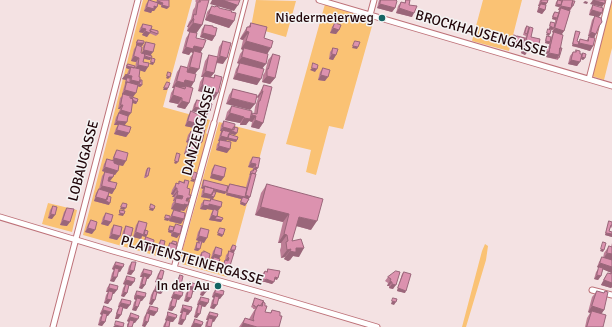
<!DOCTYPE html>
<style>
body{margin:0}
canvas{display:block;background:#f4e2e3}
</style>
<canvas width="612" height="327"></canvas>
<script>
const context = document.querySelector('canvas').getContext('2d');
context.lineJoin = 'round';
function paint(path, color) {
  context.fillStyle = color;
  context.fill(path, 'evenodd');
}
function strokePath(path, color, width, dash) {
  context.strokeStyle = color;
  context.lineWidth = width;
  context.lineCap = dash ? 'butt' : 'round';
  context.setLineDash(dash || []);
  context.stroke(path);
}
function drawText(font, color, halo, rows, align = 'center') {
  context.font = font + ' Signika,sans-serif';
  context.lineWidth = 3;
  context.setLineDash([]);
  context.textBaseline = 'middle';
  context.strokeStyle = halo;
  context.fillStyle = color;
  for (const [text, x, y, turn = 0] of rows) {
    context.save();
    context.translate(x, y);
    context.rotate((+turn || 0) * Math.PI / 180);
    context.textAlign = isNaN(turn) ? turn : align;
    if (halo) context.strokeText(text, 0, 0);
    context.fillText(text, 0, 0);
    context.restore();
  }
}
paint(new Path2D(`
 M143,0H192L163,107L210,120L206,133L208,135L175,258L171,260L83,235Z
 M256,0L296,1L286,37L251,27Z
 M483,0H522L509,51L472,41Z
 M612,0V48L604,80L592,76Z
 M325,4L374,19L343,129L329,126L316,175L306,172L311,150L286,144Z
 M219,122L266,134L227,277L182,264L180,259Z
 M48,203L77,210L72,232L42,224Z
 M485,244L488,246L486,260L466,327H462L482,251Z`), '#fac274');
const pedestrian = new Path2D(`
 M214,123L246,0`);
const minor = new Path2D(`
 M319,0L612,86
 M370,15L374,0
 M589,79L609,0
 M0,217L113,251L266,294L377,327
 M174,268L214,123
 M592,290L612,295
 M53,327L138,0`);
strokePath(pedestrian, '#be7279', 5.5);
strokePath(minor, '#be7279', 7);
strokePath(pedestrian, '#fff', 3.5);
strokePath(minor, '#fff', 5);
paint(new Path2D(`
 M149,0L156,2L157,0H168L167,9L161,7V5L158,4L157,7L154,11H152L151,13L144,11L146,4Z
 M196,0H209L202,25L196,33V38L203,48L200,53L191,87L189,103L185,109L177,107L178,104L169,102L171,93L174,88H172L177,72L181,66L187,67L190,57L193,53L191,52L189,55L182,53L186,38L190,32L187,31L188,27H187L189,22L191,19L193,10L195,7L196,2L195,1Z
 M379,0H396L395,8L392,12L377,8Z
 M406,0H410L409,5L412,17L396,13L398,6L401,2L404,3Z
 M540,0H548L546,5L545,10L542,14L537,12L538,8L539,6H538Z
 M558,0H573V6L570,11L564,31L562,34L558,60L546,57L547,54L543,53L544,49L546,46L549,47V43V44L545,43L546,38L547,36L551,37L553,33L552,32L553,30L549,29L550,24L551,22L555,23V20L552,19L553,14L555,12L558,13L559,10H558L559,7L555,6L556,2Z
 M593,5L599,17L598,27L594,38L593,46L590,51L572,46L575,33L576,31L577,41L579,42L580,39L586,41L589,37L592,38L588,36L592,20L595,16L589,15L590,10Z
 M212,6L215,7L216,6L219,8L234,21L229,28L205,20L207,12Z
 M251,23L264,38L267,54L257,85L233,79L236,69L239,64L237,63L240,54L243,50L241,49L243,40L240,39L242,35L247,27H248Z
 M335,23L339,30L336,34L330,33L332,27Z
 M143,24L151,29L158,34L156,36L149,33L147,37L142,35L143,33L139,32L140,28Z
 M205,25L213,27L215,36L212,41L200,37L202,29Z
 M527,26L528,29L530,27L531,37L538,49L535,53L528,51L525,55L521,53L525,38L520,48L513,46V44L511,43L513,38L514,35L516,38L517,36L525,38L526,36L523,35L525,28Z
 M138,40L144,43L142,46L137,45L141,53H142L143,46L146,42L150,55V60L144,59L143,62L145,72L140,70L139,77L140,80L142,85L140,87L138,86L133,97L137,102L136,104L132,103L128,116L125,125L129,133L126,137L114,134L116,128L118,125H114L116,117L118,114L120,109H118L120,98L123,95L122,94L126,80L122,79L127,74L129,69L126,68V66L128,64L135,68L136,62L131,61L134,49L137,45H136V42Z
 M223,41V64L216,63L214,73L211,77L213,78L215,75L214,100L206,98L207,93L198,91L200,82L203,77H201L205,61L209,55L217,57L219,47Z
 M333,48L336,55L333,60L329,59L330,52Z
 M576,50L582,55L583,53L585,58L583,60L581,59L577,66L568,64L570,56L573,52H575Z
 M273,54L275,78L270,84L262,82L263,75L265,72L268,60Z
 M323,68L325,81L318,80L320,72Z
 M264,85L263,123L259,129L251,127L252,122L249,121L246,125H240V123L225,120L227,112L232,106L254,114L255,107L258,98L257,97Z
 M233,89L257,95L226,104L229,95Z
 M197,100L207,115L192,111L194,104Z
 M191,111L200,118L204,129L202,142L199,145L195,157L184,154L186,147L188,143L186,142L188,135L191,131H192L194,128L185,126L188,116Z
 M224,121L234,127L237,133L235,135L230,133L229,134L237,140L236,142L227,140L226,141L227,153L216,150L217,144L220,141H218L220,134L221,131H220L221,125Z
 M117,150L123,166L119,165L115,175H114L113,177L110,181L115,189L112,194L109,193L108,196L109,205L94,201L96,193L99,189L102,176L105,172L102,171L104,164L107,159L112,161L114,155Z
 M253,157L258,168L256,170L250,197L245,206L240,204L241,199L226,195L228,186L230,184L246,187L250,173L251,171H252L253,168L248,167L250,161Z
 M215,165L224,177L221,181L210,178L212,169Z
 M148,168V176L146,178H144L146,170Z
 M185,180L189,195L188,205L184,211L171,209L172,204L174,201H173L174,197H172L173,195L171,194L172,190L176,183L178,184L179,181L183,182Z
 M204,180L226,192L225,194L213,191L214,197L213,199L218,211L217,216L222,220L221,222L209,220L211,214L213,210L207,209L206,210L200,209L201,204L204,200L209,201L211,199L201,197L202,191L203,189L201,188L203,182Z
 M267,184L311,230L296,226L292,241L299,257L293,256L290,260L288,261L284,259L285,257L281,258L280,250L281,247V243H278L283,222L255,215L261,193Z
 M53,206L52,219L48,218L50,210Z
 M67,208V226L60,225L64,212Z
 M174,210L181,224L169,221L171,215Z
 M106,213L111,222L108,226L101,224L103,217Z
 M91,220L92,234L85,232L88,224Z
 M139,221L147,235L146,237L142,236L141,239L133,237L136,225Z
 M609,221L612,222V227L611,228L610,227L609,231L612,232V237L605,235L608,224Z
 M176,224L177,238L171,236V233L168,232L169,228L170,226L174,227Z
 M114,225L120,236L117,240L109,238L111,229Z
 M126,226L131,236L128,240H125L124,241L121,240L123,231Z
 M201,228L204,243L202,242L198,251L194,250L196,244L197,242H198L199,241L196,240L198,232Z
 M146,237L150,251L141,249L143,242Z
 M161,240L160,254L156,252L158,244Z
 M173,241L172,257L165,255L167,247Z
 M612,243V287L611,288L601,285L605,277L608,273H611L603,269L601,276L598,280L594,279L596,272L599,268L597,267L599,262L602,257L603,258L604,253L609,246L611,247Z
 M233,245L234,252L229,269L226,273L220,271L222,265L225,260L226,255L230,251L231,247Z
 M216,247L219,258L218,265L215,269L209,267L211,261L212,259L211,258L213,251Z
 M204,251L208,263L205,267H203V268L197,265L199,256L202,252H204Z
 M116,262L120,272L118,271L114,282L110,281L112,273L114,270L112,269L113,266Z
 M132,262L134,271L131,275L127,274L129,266Z
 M144,269L151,275L148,279H147L145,285L142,289L139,288L141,280L142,277H140L141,273Z
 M268,269L277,280L275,279L272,284L265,282H263L260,281L263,273L265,271L266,272Z
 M161,270L162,279L159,283L155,282L158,274Z
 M396,271L393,289L389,288V286H387L388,283L385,281L388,277Z
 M404,272L405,293L397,291L402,274Z
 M180,275L178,289L175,288L177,280Z
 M127,276L131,286H129L127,293L124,297L121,296L123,288L125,285L123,284L124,281Z
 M190,282L197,288L194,292H193L191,298L188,302L184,301L186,293L188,291L186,290L187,287Z
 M205,283L203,296L200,295L202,287Z
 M110,284L114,294H112L108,304L104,303L106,295L108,292H106L107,288Z
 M157,284L161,294L157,293L152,305L149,304L151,295Z
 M216,289L220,299H219L214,309L210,308L212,300L214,298L212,297L213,293Z
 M175,290L179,300L177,299L175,307L172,311L168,310L170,302L173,298H171L172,295Z
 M137,291L142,301H140L138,307L136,311L132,310L134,302L136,300L134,299V296Z
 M597,291L604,293L605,291L604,310L601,314L603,327H585L587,318L590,313L588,312L592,297Z
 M201,297L208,303L205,307L202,306L197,318L194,317L196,309L198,305H197L198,301Z
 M255,298L263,302L265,312L270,313L272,310L280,316L279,327H239L245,318L249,319L255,309H253V308L251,307L254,300Z
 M122,299L127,309L123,308L121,315L118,319H115L117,310L119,307H118L119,303Z
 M183,305L191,311L188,315L186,314L182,325L178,324L180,315L182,313H180L181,309Z
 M104,306L108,316H106L105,322L102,326L98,325L100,317L102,315L100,314L101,311Z
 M150,306L154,316L150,315L148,322L145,327L142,326L144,317L146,314L147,310Z
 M168,312L173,322H170L169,327H163L164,324L166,321L165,320L166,317Z
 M210,312L214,322L212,321L211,327H205L206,322L208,320H206L207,316Z
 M131,313L135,323H133L132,327H127V324L129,322L127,321L128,318Z
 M195,319L201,327H191L192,324Z`), '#bd7e96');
paint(new Path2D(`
 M212,0H223L238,5L234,11L210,4Z
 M593,0L605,3L602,7L590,4Z
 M158,1L163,3L161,5L156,3Z
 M585,1L588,2L587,4L583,3Z
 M541,2L547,3L544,7L541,4L539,6H538Z
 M380,4L395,8L392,12L377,8Z
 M557,4L561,5L559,7L555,6Z
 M162,5L169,7L167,9L161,7Z
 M154,6L157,7L154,11H152L151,13L144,11L147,7Z
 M561,6L571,8L568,13L561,8L559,10H558Z
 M399,8L414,13L412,17L396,13Z
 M539,8L545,10L542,14L537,12Z
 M592,10L602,13L599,17L589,15Z
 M209,14L234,21L229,28L205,20Z
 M553,17L557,18L556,20L552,19Z
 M193,18L194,19L188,27H187Z
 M193,23L202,25L196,34L187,31Z
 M550,26L554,28L552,30L549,29Z
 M142,28L146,29L143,33L139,32Z
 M333,28L339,30L336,34L330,33Z
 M555,28L564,31L561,35L552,32Z
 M145,31L150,33L147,37L142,35Z
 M246,31L249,32L243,40L240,39Z
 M591,32L596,34L594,38L588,36Z
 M203,33L215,36L212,41L200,37Z
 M547,33L550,34L549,36L546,35Z
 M246,41L271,48L266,56L244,48L243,50L241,49Z
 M546,41L550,42L549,44L545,43Z
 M516,42L523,44L520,48L513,46Z
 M137,43H144L142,46L136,45Z
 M579,43L593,46L590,51L577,47Z
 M573,44L578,45L577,47L572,46Z
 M194,46L203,48L199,55L194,51L193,53L191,52L189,55L182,53L186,47Z
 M353,46L358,47L357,49L352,48Z
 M529,46L538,49L535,53L528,51L525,55L521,53L524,49Z
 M144,50L153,52L150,56L141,54Z
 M544,51L549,52L547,54L543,53Z
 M549,53L559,55L556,59L546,57Z
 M332,54L336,55L333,60L329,59Z
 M139,55L151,58L150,60L138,57Z
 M134,56L139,58L136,62L131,61Z
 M220,56L227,58L223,64L216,62Z
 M242,57L266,64L261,70L237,63Z
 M582,57L585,58L583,60L581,59Z
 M571,60L580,62L577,66L568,64Z
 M151,62L154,63L153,65L149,64Z
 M138,65L148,67L145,72L135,69Z
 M127,66L131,67L129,69L126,68Z
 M190,67L199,69L194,75L186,73Z
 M312,68L317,69L315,72L310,70Z
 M206,71L214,73L209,79L204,76L203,77H201Z
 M237,73L261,79L257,85L233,79Z
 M125,75L132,76L129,81L127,78L126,80L122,79Z
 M321,75L328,77L325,81L318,80Z
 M167,76L170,77L168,79L166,78Z
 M267,76L275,78L270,84L262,82Z
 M131,80L140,82L137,86L128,84Z
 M185,80L194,82L190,89L186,86L185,87H182L179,90L175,86L174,88H172L177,81Z
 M139,84L142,85L140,87L137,86Z
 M202,85L211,87L207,93L198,91Z
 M164,88H168L167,90H163Z
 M125,90L136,93L133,97L122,94Z
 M210,91L218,93L214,100L206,98Z
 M262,91H263L258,98L257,97Z
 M173,95L182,98L178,104L169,102Z
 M231,98L255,104L250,110L226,104Z
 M131,100L137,102L136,104L130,102Z
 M182,101L189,103L185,109L177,107Z
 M121,105H123L120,109H118Z
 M195,107L210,111L207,115L192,111Z
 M121,110L131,113L128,117L118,114Z
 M230,113L244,117L240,123L225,120Z
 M252,115L256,116L252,122L249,121L246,125H240L244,118L249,119Z
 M255,120L263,123L259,129L251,127Z
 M117,121L127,122L124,126L119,124L118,125H114Z
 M188,121L205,126L203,130L195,127L194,128L185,126Z
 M223,127L234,130L237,133L235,135L223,132L222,129L221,131H220Z
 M117,130L129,133L126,137L114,134Z
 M221,136L237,140L236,142L227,140L225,142L218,141Z
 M189,138L191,139L189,143L186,142Z
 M191,141H200L202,142L199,146L188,145Z
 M219,146L230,149L227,153L216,150Z
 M187,149L198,152L195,157L184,154Z
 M114,158L126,161L123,166L112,163Z
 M175,161L178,162L176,164L174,163Z
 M251,163L256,164L253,168L248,167Z
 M105,167L118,171L115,175L102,171Z
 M255,167L258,168L255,172L254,169L252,171Z
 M212,174L224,177L221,181L210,178Z
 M109,177H113L110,181H106Z
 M192,179L195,180L194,182L190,181Z
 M102,186L115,189L112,194L99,190Z
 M203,186L205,187L203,189L201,188Z
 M205,187L226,192L225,194L204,189Z
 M175,188H177L173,195L171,194Z
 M177,191H178L174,197H172Z
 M204,193L212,195L214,197L213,199L201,197Z
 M227,193L243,197L241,199L226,195Z
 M177,195L183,196L178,203L176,198L174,201H173Z
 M246,195L250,197L247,201L243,200Z
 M96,197L107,200L110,203L109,205L94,201Z
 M187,198H190L186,204L188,205L184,211L181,210L180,212L171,209L175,203Z
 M241,202L246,204L245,206L240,204Z
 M209,204L221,207L218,211L207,209L206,210L200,209L203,205Z
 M121,207L126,208L124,210L120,209Z
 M261,207L289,214L283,222L255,215Z
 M150,208L154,209L153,211L149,210Z
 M120,213L124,214L123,216L118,215Z
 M51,214L55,215L52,219L48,218Z
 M212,215L217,217L222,220L221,222L209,220Z
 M172,216L184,219L181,224L169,221Z
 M299,217L317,221L311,230L293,225Z
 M165,218L170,219L168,221L164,220Z
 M63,220L70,222L67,226L60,225Z
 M104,220L111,222L108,226L101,224Z
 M88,228L95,230L92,234L85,232Z
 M169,230L173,231L171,233L168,232Z
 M136,232L147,235L146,237L142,236L141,239L133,237Z
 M173,232L180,234L177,238L171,236Z
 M218,233L223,235L222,237L217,235Z
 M606,233L612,234V237L605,235Z
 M112,234L120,236L117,240L109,238Z
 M284,234L287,235L281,243H278Z
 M124,235H127L131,236L128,240H125L124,241L121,240Z
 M199,236L207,238L204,243L196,240Z
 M144,245L153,247L150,251L141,249Z
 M159,248L163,250L160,254L156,252Z
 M196,248L200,249L198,251L194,250Z
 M296,248H304L299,257L293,256L290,260L288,261L284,259L290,251Z
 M291,249L285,257L281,258L287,250Z
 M601,249L604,250L603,252L600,251Z
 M231,250H235L234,253L230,252Z
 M168,251L175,253L172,257L165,255Z
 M607,253L612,254V261L603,259Z
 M214,254L221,256L218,260L214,257L212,259L211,258Z
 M228,257L229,258L226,262L225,261Z
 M206,262L208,263L205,267H203Z
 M212,263L218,265L215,269L209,267Z
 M600,263L612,267V273L597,267Z
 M115,265L123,267L120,272L115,270V268L114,270L112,269Z
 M223,267L229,269L226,273L220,271Z
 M130,270L134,271L131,275L127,274Z
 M143,273L151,275L148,279L143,278L144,276L142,277H140Z
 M597,275L601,276L598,280L594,279Z
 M113,277H117L114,282L110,281Z
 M275,277L278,278L277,280L274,279Z
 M158,278L162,279L159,283L155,282Z
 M266,279L274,282L272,284L265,282H263Z
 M126,280L134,282L131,286L123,284Z
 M604,280L612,283V287L611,288L601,285Z
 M390,281L392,282L389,286H387Z
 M142,284L145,285L142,289L139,288Z
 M178,284L181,285L178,289L175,288Z
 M392,284L396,285L393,289L389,288Z
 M189,286L197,288L194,292L189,291V289L188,291L186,290Z
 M109,288L117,290L114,294L109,293V291L108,292H106Z
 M156,288L164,290L161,294L153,292Z
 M398,288L406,291L405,293L397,291Z
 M203,291L206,292L203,296L200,295Z
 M124,292L127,293L124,297L121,296Z
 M215,293L223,295L220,299L215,298V296L214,298L212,297Z
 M174,294L182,296L179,300L171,298Z
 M136,295L145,297L142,301L136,300L137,298L136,300L134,299Z
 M187,297L191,298L188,302L184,301Z
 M107,299L111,300L108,304L104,303Z
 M152,299L155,300L152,305L149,304Z
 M200,301L208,303L205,307L197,305Z
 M392,301L396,302L394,305L391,304Z
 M121,303L130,305L127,309L118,307Z
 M213,304L217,305L214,309L210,308Z
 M135,306L138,307L136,311L132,310Z
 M171,306L175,307L172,311L168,310Z
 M592,306L604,310L600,316L592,311L590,313L588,312Z
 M183,308L191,311L188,315L182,313L183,311L182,313H180Z
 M103,310L111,312L108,316L103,315V313L102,315L100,314Z
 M149,310L157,312L154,316L146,314Z
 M197,313L200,314L197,318L194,317Z
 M117,314L121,315L118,319H115Z
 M209,315L217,317L214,322L209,320V318L208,320H206Z
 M168,316L176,318L173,322L165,320Z
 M130,317L138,319L135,323L130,322V320L129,322L127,321Z
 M181,319L185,320L182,325L178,324Z
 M101,321L105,322L102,326L98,325Z
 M145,321L148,322L145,327L142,326Z
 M194,323L202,325L201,327H191Z
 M243,323L257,327H241Z
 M115,325L123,327H113Z`), '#9a667a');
const building = new Path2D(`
 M149,0L158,3L157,7L154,6V9L147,7Z
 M158,0H169V7L162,5L163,3L158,1Z
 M200,0H209L202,25L193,23L194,19L193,18L194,14L196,15L198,2H200Z
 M223,0H240L238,5Z
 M381,0H396L397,1L395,8L380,4Z
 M406,0H410L409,5L417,6L414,13L399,8L401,2L405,3Z
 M542,0H548L547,3L541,2Z
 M558,0L562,1L561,5L557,4Z
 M563,0H573L571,8L561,6Z
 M593,0H605V3Z
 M573,1H575L573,6H572Z
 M541,4L546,5L545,10L539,8Z
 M593,5L603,8L602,13L592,10Z
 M212,6L215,7L216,6L219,7V8L232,11L231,12L236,13L234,21L209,14Z
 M561,8L570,11L564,31L555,28Z
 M555,12L559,13L557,18L553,17Z
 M595,16L601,18L602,22L599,26L596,34L591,32Z
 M551,22L555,23L554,28L550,26Z
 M251,23L267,27L264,38L273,41L271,48L246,41L249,32L246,31L247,27H250Z
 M335,23L341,25L339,30L333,28Z
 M143,24L152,26L150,33L145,31L146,29L142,28Z
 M205,25L213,26V27L217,28L215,36L203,33Z
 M527,26L529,27L527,34L525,33Z
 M530,27L533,28L531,37L540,39L538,49L529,46L528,50L524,49Z
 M151,29L158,31V34L150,31Z
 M548,29L551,30L550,34L547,33Z
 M576,31L580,32L577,41L579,42L578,45L573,44Z
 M190,32L197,33L196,38L206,40L203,48L194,46L193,49L186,47Z
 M554,32L563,35L559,55L549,53Z
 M514,35L516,36L515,42L513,41Z
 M517,36L525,38L523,44L516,42Z
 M547,36L551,37L550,42L546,41Z
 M589,37L595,38L593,46L579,43L580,39L588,41Z
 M138,40L144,41V43H137Z
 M223,41L231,43L227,58L220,56Z
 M355,41L360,42L358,47L353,46Z
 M146,42L155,44L153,52L144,50Z
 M137,45L142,47L141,53L145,54L143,62L149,63L148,67L138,65L139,58L134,56Z
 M546,46L550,47L549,52L544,51Z
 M244,48L268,54L266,64L242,57Z
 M333,48L338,49L336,55L332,54Z
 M560,48H562L559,58H557L559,55Z
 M576,50L580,51V54H582L580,62L571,60L573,52H576Z
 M194,51L202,53L199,69L190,67Z
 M583,53L586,54L585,58L582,57Z
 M145,54L152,56L151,58L145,56Z
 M273,54L280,56L275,78L267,76V69H268Z
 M209,55L218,57L214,73L206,71Z
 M152,58L155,59L154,63L151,62Z
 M240,63L264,69L261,79L237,73Z
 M313,63L318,65L317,69L312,68Z
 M128,64L135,66L134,68L127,66Z
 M181,66L188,68L187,72L196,74L194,82L185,80L184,83L177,81Z
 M131,67L140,69L139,77H140V82L131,80L132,76L125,75L129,74Z
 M323,68L330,70L328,77L321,75Z
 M168,72L171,73L170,77L167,76Z
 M215,75L222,77L218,93L210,91L211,87L202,85L204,76L214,78Z
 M127,78H130V82L133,83L127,82L126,83Z
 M140,80H142V85L139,84L140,82Z
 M127,82L138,85L136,93L125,90Z
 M167,82L170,83L168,88H164Z
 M264,85L272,87L263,123L255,120L256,116L252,115V113L257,114L259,101H260L263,91H262Z
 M175,86L185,89L186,86L193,88L189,103L182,101V98L173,95Z
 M233,89L257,95L255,104L231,98Z
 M123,94L130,96V98L133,99L131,113L121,110L123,105H121Z
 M132,97L138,99L137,102L132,100L133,99L132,98Z
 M197,100L212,104L210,111L195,107Z
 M232,106L252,111L250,119L244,118V117L230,113Z
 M191,111L201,116L200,118L207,120L205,126L188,121Z
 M119,113L128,116L127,122L117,121Z
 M224,121L235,124L234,130L223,127Z
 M119,124L131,127L129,133L117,130Z
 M195,127L205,129L202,142L200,141V143L191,141V139L189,138L191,131L194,132Z
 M234,127L238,128L237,133L232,131Z
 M222,129L226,130V131L223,130L222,132Z
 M223,130L230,132L228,138L221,136Z
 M229,134L238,137L237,140L228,138Z
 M220,140L231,142L230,149L219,146Z
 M189,142L199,145L198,152L187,149Z
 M117,150L128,153L126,161L114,158Z
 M177,153L180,154L178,162L175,161Z
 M253,157L260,158L258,168L255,167L256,164L251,163Z
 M107,159L114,161V163L119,165L118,171L105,167Z
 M215,165L226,168L224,177L212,174Z
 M148,168H150L148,176H146Z
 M254,169L257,170L255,174L252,173L250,175L251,171H253Z
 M105,172L114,174L113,177H109L108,181L117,183L115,189L102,186Z
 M194,172L197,173L195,180L192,179Z
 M252,173L256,174L250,197L246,195Z
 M185,180L189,181L187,188L190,189L189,195H191L190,198H187L186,201H189L188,205L184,204V205L175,203L176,198L182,199L183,196L177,195L178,191H177V188H175L176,183L179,184V181L184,183Z
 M204,180L228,186L226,192L203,186Z
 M230,184L247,188L245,197L227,193Z
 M267,184L323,199L317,221L299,217L292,241L301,239L304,248H296V252H294L290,251L291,249L287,250L286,242L288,241L287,235L284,234L289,214L261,207Z
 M205,186L214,189L212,195L204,193Z
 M99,189L109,192L107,200L96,197Z
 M213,192H216L214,197L211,196Z
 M108,196L111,197L110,203L106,201Z
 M243,197L249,199L246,204L241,202Z
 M211,199L222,202L221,207L209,204V206L203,205L204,200L210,201Z
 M123,203L127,204L126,208L121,207Z
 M151,204L155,206L154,209L150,208Z
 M53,206L57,207L55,215L51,214Z
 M67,208L74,209L70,222L63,220Z
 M214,209L218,211L217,217L212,215Z
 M120,210L125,211L124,214L120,213Z
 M174,210L185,213L184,219L172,216Z
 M106,213L113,215L111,222L104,220Z
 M166,215L170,216V219L165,218Z
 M217,216L223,218L222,220L215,219Z
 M91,220L97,222L95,230L88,228Z
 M139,221L147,223L144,235L136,232Z
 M609,221L612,222V225H611L609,231L612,232V234L606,233Z
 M176,224L182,226L180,234L173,232Z
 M114,225L122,227L120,236L112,234Z
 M126,226L133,228L131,236L127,235V236L124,235Z
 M170,226L174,227L173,231L169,230Z
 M201,228L209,230L207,238L199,236Z
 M220,228L225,229L223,235L218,233Z
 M145,230L148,231L147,235L144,234Z
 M146,237L154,240L153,247L144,245Z
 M161,240L165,241L163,250L159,248Z
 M173,241L177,242L176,245L172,243Z
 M199,241H202L200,249L196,248L197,242L199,243Z
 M603,242L606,243L604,250L601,249Z
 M170,243L177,245L175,253L168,251Z
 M233,245L236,246L235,250H231Z
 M609,246L612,247V254L607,253Z
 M216,247L222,249L221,256L214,254Z
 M204,251L210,254L208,263L206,262V263L200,261L202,252H204Z
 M229,251L234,253L229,269L223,267L225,260L228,261L229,258L228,257Z
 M214,257L220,259L218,265L212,263Z
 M602,257L612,260V267L600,263Z
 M116,262L124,264L123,267L115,265Z
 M132,262H136L134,271L130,270Z
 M599,267L603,268L601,276L597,275Z
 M115,268L119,269L117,277H113Z
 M144,269L152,271L151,275L143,273Z
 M268,269L280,271L278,278L275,277L274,282L266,279L265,280L262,279L265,271L267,272Z
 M161,270L164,271L162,279L158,278Z
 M396,271L400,272L396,285L392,284V282L390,281L391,279L388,277Z
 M404,272L411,274L406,291L398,288Z
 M608,273L611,274V273H612V283L604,280Z
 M180,275L183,276L181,285L178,284Z
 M127,276L135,278L134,282L126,280Z
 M144,276L147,277L145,285L142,284Z
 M190,282L198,285L197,288L189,286Z
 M205,283L208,284L206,292L203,291Z
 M110,284L118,286L117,290L109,288Z
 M126,284L129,285L127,293L124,292Z
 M157,284L165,286L164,290L156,288Z
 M189,289L193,290L191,298L187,297Z
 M216,289L224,291L223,295L215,293Z
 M175,290L183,292L182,296L174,294Z
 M109,291L113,292L111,300L107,299Z
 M137,291L146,293L145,297L136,295Z
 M154,291L157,292L155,300L152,299Z
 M597,291L604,293L605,291L608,292L604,310L592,306Z
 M215,296L219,297L217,305L213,304Z
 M201,297L209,299L208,303L200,301Z
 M137,298L141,299L138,307L135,306Z
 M173,298L177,299L175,307L171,306Z
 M255,298L264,301L263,302L260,306L258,305L257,307H255V306L253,305Z
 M393,298L397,299L396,302L392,301Z
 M122,299L131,301L130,305L121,303Z
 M263,302L265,303V306H267L265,312L271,313L272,310L280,312V316H282L279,327H257L243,323L245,318L254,321L253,319L255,311L258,305L262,306Z
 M199,304L202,305L200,314L197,313Z
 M183,305L192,307L191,311L183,308Z
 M104,306L112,309L111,312L103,310Z
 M120,306L123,307L121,315L117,314Z
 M150,306L158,308L157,312L149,310Z
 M183,311L187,312L185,320L181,319Z
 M592,311L606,315L603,327H587Z
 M168,312L177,315L176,318L168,316Z
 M210,312L218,314L217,317L209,315Z
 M103,313L107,314L105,322L101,321Z
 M131,313L139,316L138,319L130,317Z
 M147,313L150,314L148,322L145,321Z
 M209,318L213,319L211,327L207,326Z
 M195,319L203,322L202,325L194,323Z
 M130,320L134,321L132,327H128Z
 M167,320L170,321L169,327H165Z
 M116,321L124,323L123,327L115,325Z`);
paint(building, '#dc92af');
strokePath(building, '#9a667a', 1);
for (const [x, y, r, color] of [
 [382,18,4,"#146463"],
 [218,286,4,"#146463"]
]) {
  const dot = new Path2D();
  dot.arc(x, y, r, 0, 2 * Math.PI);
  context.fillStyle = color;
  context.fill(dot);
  strokePath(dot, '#f4f4f4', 1.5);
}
drawText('14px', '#22060a', '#f4f4f4', [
 ["Niedermeierweg",374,18],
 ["In der Au",210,286]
], 'right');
drawText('14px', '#22060a', '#f4f4f4', [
 ["BROCKHAUSENGASSE",481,34,16],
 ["DANZERGASSE",199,131,-75],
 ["LOBAUGASSE",84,161,-75],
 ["PLATTENSTEINERGASSE",192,261,16]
]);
</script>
